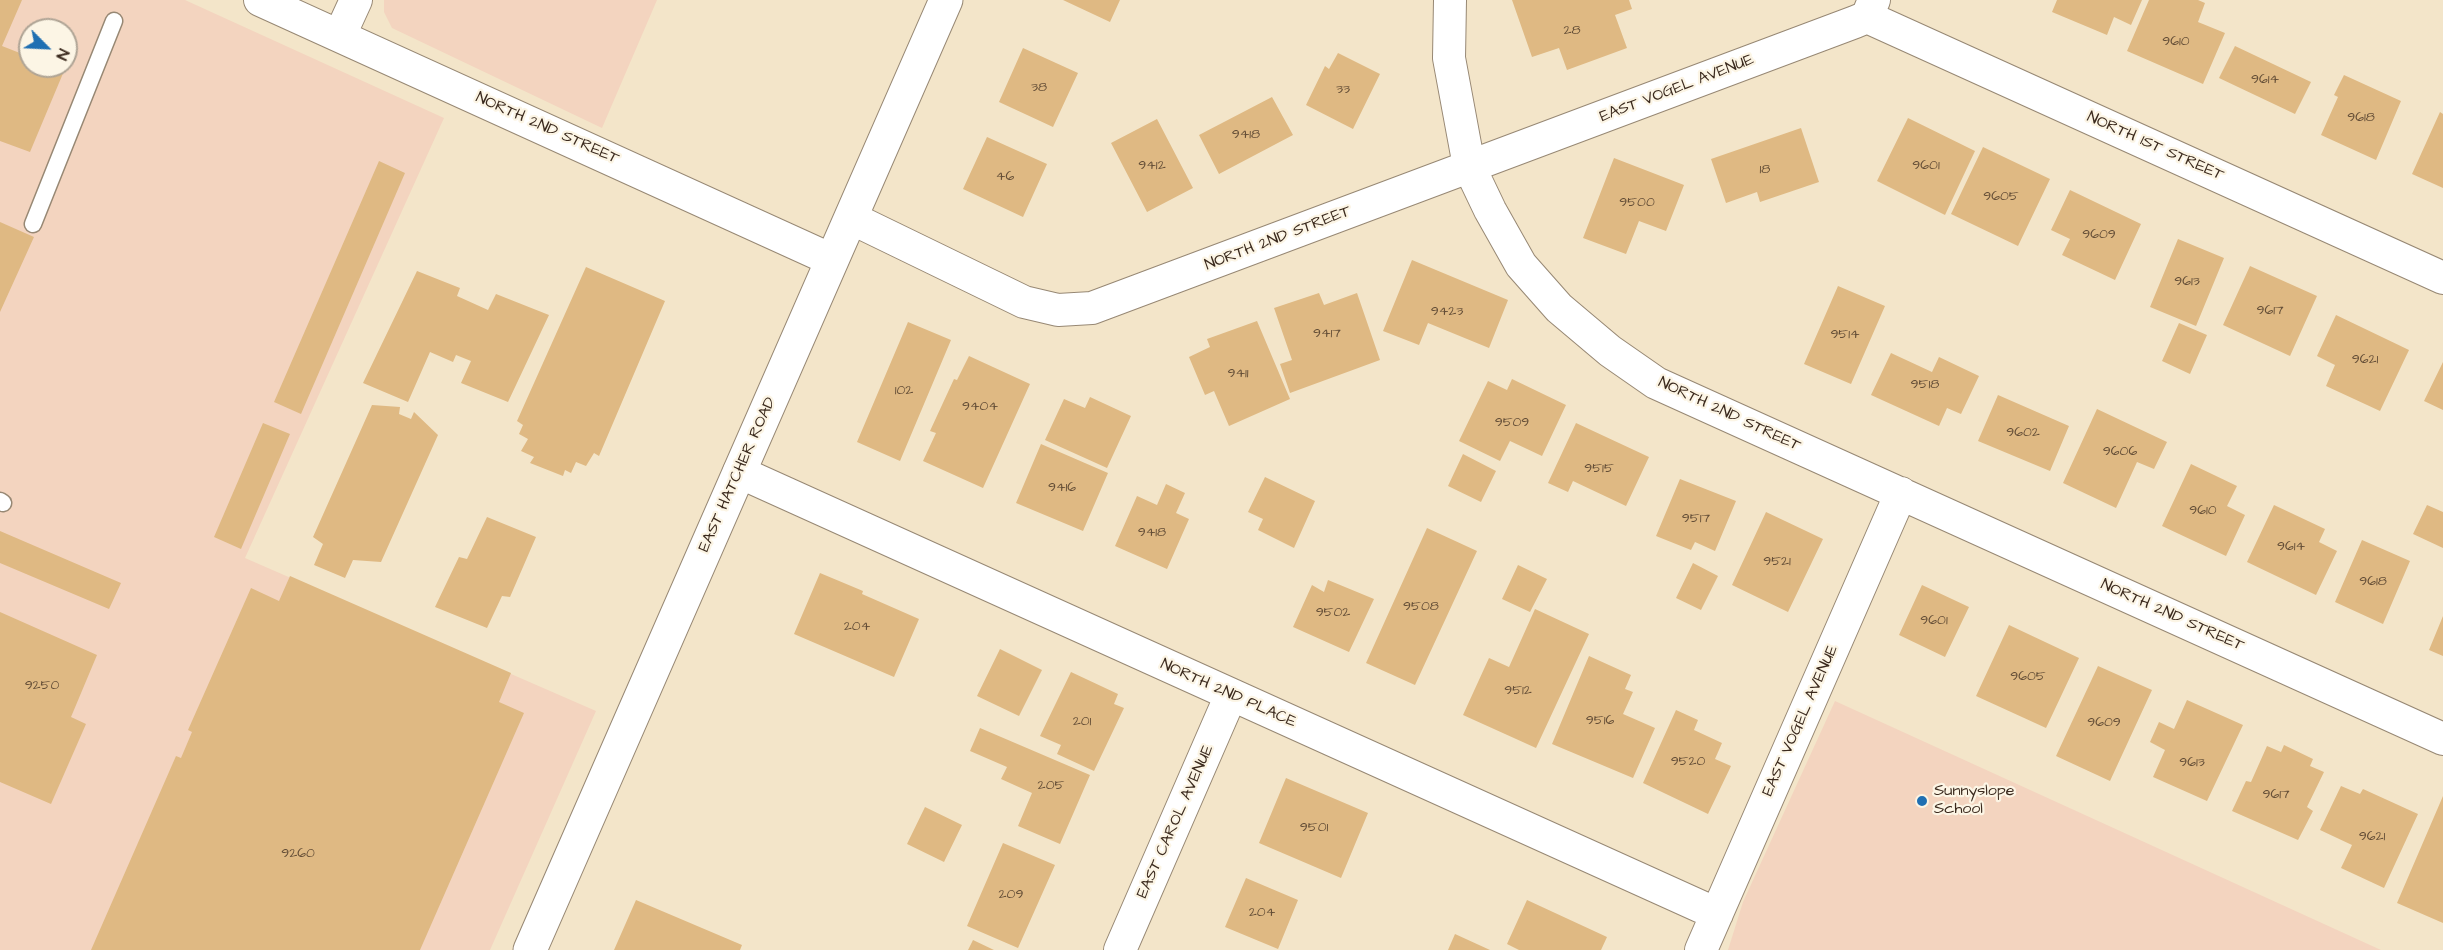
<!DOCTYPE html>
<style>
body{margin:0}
#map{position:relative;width:2443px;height:950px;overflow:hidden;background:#f3e5c9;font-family:"Architects Daughter",sans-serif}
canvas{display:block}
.north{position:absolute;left:18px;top:18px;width:60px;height:60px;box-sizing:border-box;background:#fcf5e5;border:2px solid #afa495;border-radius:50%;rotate:114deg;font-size:16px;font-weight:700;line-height:24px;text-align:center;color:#3b2a1e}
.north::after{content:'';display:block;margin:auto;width:21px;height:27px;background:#1f6fb2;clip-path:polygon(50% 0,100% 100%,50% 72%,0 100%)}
</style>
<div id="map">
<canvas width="2443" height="950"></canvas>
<div class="north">N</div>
</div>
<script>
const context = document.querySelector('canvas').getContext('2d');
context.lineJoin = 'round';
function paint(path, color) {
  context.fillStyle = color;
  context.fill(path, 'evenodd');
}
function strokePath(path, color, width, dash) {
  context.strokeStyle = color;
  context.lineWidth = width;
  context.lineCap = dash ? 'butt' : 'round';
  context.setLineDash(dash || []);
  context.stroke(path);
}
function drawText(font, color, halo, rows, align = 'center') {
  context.font = font + ' "Architects Daughter",sans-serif';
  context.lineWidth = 4.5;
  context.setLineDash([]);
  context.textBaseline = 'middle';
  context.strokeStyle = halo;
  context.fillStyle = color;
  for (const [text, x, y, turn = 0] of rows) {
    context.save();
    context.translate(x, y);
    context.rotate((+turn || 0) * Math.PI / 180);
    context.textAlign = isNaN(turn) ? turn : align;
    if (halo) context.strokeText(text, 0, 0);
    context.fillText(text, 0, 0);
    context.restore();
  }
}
paint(new Path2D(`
 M0,0H185L444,118L245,558L596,711L490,950H0ZM30,30H66V66H30Z
 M384,0H657L602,128L392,28L384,12Z
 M1835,701L2381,950H1728L1743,902Z`), '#f3d4bf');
paint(new Path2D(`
 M0,0H22L2,46L30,57V66H51L64,71L30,152L0,141Z
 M1063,0H1120L1110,22Z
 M1512,0H1629L1632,9L1615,15L1627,48L1567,70L1559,48L1532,57Z
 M2057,0H2142L2131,25L2114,17L2107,35L2052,12Z
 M2149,0H2198L2205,3L2198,22L2225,33L2203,84L2127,51Z
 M2235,46L2311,82L2295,114L2219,78Z
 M1023,48L1078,73L1053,127L999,102Z
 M1338,53L1380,74L1353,129L1306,105L1325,66L1329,69Z
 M2344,75L2401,101L2376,160L2321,135L2338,97L2334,95Z
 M1272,97L1293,135L1219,174L1199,135Z
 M2440,112L2443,114V188L2412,174Z
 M1908,118L1975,151L1945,215L1877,181Z
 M1157,119L1193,188L1147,212L1111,143Z
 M1801,128L1819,182L1760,202L1757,192L1726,203L1711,159Z
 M987,137L1047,164L1023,217L963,189Z
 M1983,147L2050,179L2018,246L1951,214Z
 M1614,158L1684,185L1666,231L1639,221L1626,254L1583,238Z
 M379,161L405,173L301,414L274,402Z
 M2070,190L2141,224L2115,280L2062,255L2070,239L2051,230Z
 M0,222L34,237L0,312Z
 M2178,239L2224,258L2196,326L2150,307Z
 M1412,260L1508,300L1489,348L1428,323L1419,345L1383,331Z
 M2250,266L2317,296L2290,356L2223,325Z
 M586,267L665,301L599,456L594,453L586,466L576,462L571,473L565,470L563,476L530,463L534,457L521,451L528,439L519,434L523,425L517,421Z
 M417,271L460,288L457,296L488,310L496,294L549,315L508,402L461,383L471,361L456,355L453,362L430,352L408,402L363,383Z
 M1838,286L1885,306L1851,384L1804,364Z
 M1319,293L1324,305L1357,293L1380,360L1290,393L1280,364L1292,360L1274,308Z
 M2336,315L2409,350L2380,411L2326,386L2335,365L2317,356Z
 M1257,321L1290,399L1229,426L1214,391L1205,395L1189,357L1210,347L1207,339Z
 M908,322L951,340L900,461L857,442Z
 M2179,323L2207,335L2190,374L2162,361Z
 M1891,353L1932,372L1939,357L1979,376L1961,414L1947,408L1939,426L1871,395Z
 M969,356L1030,384L983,488L923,461L936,433L930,431L954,379L957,380Z
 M2443,362V410L2424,401Z
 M1512,379L1566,405L1542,456L1510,441L1500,461L1459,441L1488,381L1507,390Z
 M1998,395L2069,426L2050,471L1978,441Z
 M1090,397L1131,416L1107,468L1045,440L1064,399L1085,408Z
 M372,405L400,407L399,414L411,419L414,412L438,435L381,562L353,560L345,578L314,565L323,544L313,537Z
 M2097,409L2167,442L2154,469L2137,462L2116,508L2063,483Z
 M263,423L290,434L241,549L214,537Z
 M1576,423L1649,457L1626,506L1573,481L1568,492L1548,483Z
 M1041,444L1108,473L1083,531L1016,503Z
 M1463,454L1496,471L1481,502L1448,486Z
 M2191,464L2237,486L2227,506L2245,515L2226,556L2162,526Z
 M1265,477L1315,501L1294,548L1258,530L1263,519L1248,512Z
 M1680,479L1736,501L1715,551L1695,542L1691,550L1656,536Z
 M1166,484L1185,493L1176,513L1189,519L1167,569L1115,546L1137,496L1157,505Z
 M2274,505L2325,529L2319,542L2337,551L2316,595L2247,562Z
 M2427,505L2443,512V548L2413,534Z
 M1766,512L1823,539L1788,612L1732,585Z
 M487,517L536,537L510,597L502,596L487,628L435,607L459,557L467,559Z
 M1427,528L1477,551L1415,685L1366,663Z
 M0,531L121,583L109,609L0,563Z
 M2362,540L2410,561L2383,624L2335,602Z
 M1693,563L1718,576L1701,610L1676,598Z
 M1518,565L1547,579L1530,612L1502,599Z
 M820,573L863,591L862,594L919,619L894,677L794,634Z
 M290,576L511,673L499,702L524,713L420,950H91L176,756L181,758L192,732L188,730L251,588L279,601Z
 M1328,580L1374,599L1349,652L1293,627L1312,585L1324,592Z
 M1922,585L1969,607L1945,657L1899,635Z
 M1535,609L1589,634L1536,748L1463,715L1489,658L1509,667Z
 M0,612L97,655L71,717L86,724L51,804L0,782Z
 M2443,616V656L2429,650Z
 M2009,625L2079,658L2046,728L1976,696Z
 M1000,649L1042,670L1019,716L977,696Z
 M1589,656L1631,675L1625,689L1633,692L1623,714L1655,728L1633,778L1552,744Z
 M2098,666L2152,690L2110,781L2056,756Z
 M1071,672L1118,694L1114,704L1124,708L1094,771L1057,754L1061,745L1040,736Z
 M2187,700L2243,725L2207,801L2153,777L2165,750L2150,742L2159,722L2174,729Z
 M1676,710L1698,720L1694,730L1722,743L1715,759L1731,766L1708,814L1643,783Z
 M980,728L1090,775L1060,844L1018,826L1032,793L1001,779L1007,767L970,751Z
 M2284,745L2313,759L2310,766L2324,772L2307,807L2313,811L2298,840L2232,811L2246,781L2251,782L2267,746L2281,752Z
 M1286,778L1368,813L1341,878L1259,843Z
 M2341,786L2360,794L2363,789L2418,814L2384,888L2341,868L2352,845L2320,830Z
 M2443,796V923L2397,903Z
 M925,807L962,825L944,862L907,844Z
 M1003,843L1055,865L1018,948L967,926Z
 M1246,878L1298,900L1278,949L1225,927Z
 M636,900L742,945L740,950H614Z
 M1527,900L1607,937L1601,950H1519L1507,944Z
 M1455,934L1490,950H1448Z
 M973,940L994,950H968Z`), '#dfb983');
const service = new Path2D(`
 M33,224L114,21
 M0,501L3,503`);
const minor = new Path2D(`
 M260,0L832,260
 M1450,0L1449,58L1469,166L1490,210L1521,265L1559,308L1610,351L1656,383L2443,739
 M1867,17L2443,278
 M340,35L356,0
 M851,218L1024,302L1058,310L1092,308L1855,22L1867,17L1874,0
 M739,472L1717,914
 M1120,950L1231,695
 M1701,950L1901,493`);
const tertiary = new Path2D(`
 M530,950L946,0`);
strokePath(service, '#978874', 19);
strokePath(minor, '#978874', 34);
strokePath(tertiary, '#978874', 35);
strokePath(service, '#fff', 16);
strokePath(minor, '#fff', 32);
strokePath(tertiary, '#fff', 33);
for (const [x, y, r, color] of [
 [1922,801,6,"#1f6fb2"]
]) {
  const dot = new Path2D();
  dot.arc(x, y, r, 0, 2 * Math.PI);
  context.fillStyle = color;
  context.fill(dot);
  strokePath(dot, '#fcf5e5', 2);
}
drawText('14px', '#644e37', null, [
 ["28",1572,31],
 ["9610",2176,42],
 ["9614",2265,80],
 ["38",1039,88],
 ["33",1343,90],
 ["9618",2361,118],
 ["9418",1246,135],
 ["9412",1152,166],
 ["9601",1926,166],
 ["18",1765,170],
 ["46",1005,177],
 ["9605",2001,197],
 ["9500",1637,203],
 ["9609",2099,235],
 ["9613",2187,282],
 ["9617",2270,311],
 ["9423",1447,312],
 ["9417",1327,334],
 ["9514",1845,335],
 ["9621",2365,360],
 ["9411",1238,374],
 ["9518",1925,385],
 ["102",904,391],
 ["9404",980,407],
 ["9509",1512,423],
 ["9602",2023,433],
 ["9606",2120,452],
 ["9515",1599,469],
 ["9416",1062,488],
 ["9610",2203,511],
 ["9517",1696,519],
 ["9418",1152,533],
 ["9614",2291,547],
 ["9521",1777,562],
 ["9618",2373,582],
 ["9508",1421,607],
 ["9502",1333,613],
 ["9601",1934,621],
 ["204",857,627],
 ["9605",2028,677],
 ["9250",42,686],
 ["9512",1518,691],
 ["9516",1600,721],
 ["201",1082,722],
 ["9609",2104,723],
 ["9520",1688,762],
 ["9613",2192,763],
 ["205",1051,786],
 ["9617",2276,795],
 ["9501",1314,828],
 ["9621",2372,837],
 ["9260",298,854],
 ["209",1011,895],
 ["204",1262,913]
]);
drawText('16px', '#3b2a1e', '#fcf5e5', [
 ["EAST VOGEL AVENUE",1677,89,-21],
 ["NORTH 2ND STREET",547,129,24],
 ["NORTH 1ST STREET",2155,147,24],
 ["NORTH 2ND STREET",1278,239,-21],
 ["NORTH 2ND STREET",1729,415,25],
 ["EAST HATCHER ROAD",738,475,-66],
 ["NORTH 2ND STREET",2172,616,24],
 ["NORTH 2ND PLACE",1228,694,24],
 ["EAST VOGEL AVENUE",1801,721,-66],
 ["EAST CAROL AVENUE",1176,822,-66]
]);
drawText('16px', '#3b2a1e', '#fcf5e5', [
 ["Sunnyslope",1934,792],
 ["School",1934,810]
], 'left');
</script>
